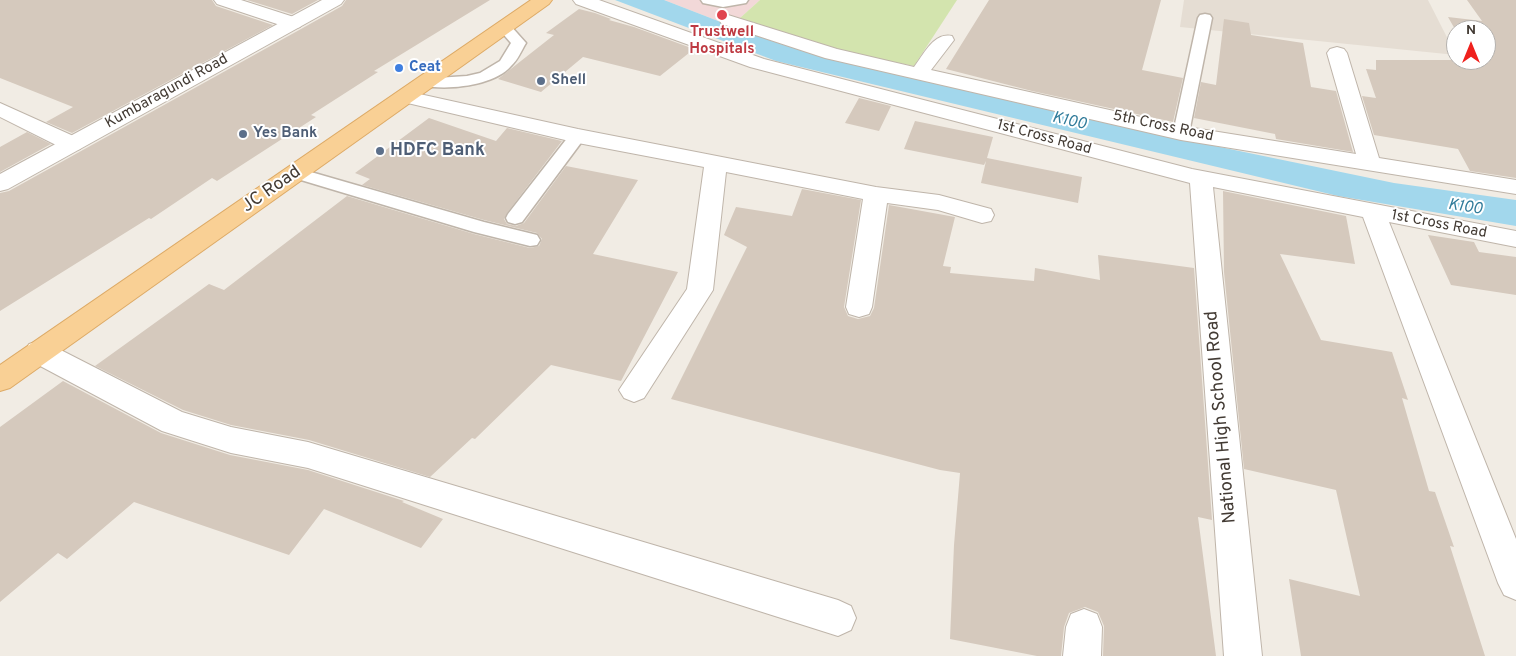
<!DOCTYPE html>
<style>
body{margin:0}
#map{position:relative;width:1516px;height:656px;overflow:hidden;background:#f1ece4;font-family:Overpass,sans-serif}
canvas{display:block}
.north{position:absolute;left:1446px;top:20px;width:50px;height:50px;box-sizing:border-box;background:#fff;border:1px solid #b4b1ae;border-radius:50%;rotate:0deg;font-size:14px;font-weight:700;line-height:20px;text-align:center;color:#433b34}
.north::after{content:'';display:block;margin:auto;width:18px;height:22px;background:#ef211d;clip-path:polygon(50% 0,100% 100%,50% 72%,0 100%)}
</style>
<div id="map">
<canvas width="1516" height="656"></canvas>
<div class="north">N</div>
</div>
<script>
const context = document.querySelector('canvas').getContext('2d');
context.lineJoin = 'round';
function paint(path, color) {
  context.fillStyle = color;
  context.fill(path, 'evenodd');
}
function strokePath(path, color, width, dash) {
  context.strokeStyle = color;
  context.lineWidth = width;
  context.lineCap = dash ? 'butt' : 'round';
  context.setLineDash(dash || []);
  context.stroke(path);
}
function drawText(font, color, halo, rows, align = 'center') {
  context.font = font + ' Overpass,sans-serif';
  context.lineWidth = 4;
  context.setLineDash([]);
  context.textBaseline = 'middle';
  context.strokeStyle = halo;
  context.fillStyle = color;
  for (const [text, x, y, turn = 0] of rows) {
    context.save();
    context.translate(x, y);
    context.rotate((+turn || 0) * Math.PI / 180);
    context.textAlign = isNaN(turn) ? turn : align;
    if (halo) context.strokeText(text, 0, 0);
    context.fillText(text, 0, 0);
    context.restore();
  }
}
paint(new Path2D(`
 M1184,0H1428L1456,55L1180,27Z`), '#e5ddd3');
paint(new Path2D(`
 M664,0H760L731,26Z`), '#f2d8d8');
paint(new Path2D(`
 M760,0H957L914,66L834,50L740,18Z`), '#d3e4ae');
paint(new Path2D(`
 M615,0H664L731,26L1191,141L1394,183L1516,200V226L1338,196L776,61Z`), '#a2d7ec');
paint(new Path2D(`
 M0,0H212L216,6L273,25L72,133L46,122L73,107L0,78Z
 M247,0H318L292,14Z
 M346,0H490L374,71L378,72L311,115L316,117L217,181L212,178L151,219L149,218L0,311V193L9,191L301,29L342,6Z
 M989,0H1161L1142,70L1183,78L1173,122L1032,91L946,69Z
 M1467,0H1516V178L1470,171L1458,149L1374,135L1362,96L1376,98L1366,69L1376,70V60H1486V30L1456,31L1448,17L1482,21Z
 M579,9L595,13L611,19L609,20L634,27L694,49L660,76L583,57L541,92L498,79L554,35L546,33Z
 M1224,19L1249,23L1251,35L1303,43L1311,87L1336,91L1353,152L1276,139L1275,134L1194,118L1201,82L1216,85Z
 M859,98L891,106L879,131L845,123Z
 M429,118L496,141L507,128L562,141L507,213L504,219L507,224L516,226L524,223L566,166L638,180L593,254L678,272L621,381L551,365L475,439L472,438L430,477L309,440L231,425L183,410L95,366L209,284L224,290L347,196L474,234L530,248L539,246L542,239L537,233L484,220L362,185L370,179L355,173Z
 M915,121L993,137L987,158L1082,177L1078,203L981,183L986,161L984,165L904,149Z
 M27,132L51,144L0,172V147Z
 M802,189L861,200L844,307L848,316L858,319L870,316L874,308L889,205L955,217L943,266L951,267L950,273L1034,281L1035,268L1100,280L1098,255L1194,268L1212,520L1198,517L1216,656H1103L1104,626L1098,612L1085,607L1069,613L1064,627L1061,656H1037L950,639L954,545L960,473L940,470L671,399L747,247L724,235L736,207L792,216Z
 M1223,191L1346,216L1355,264L1280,254L1321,340L1392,352L1408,400L1402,398L1429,491L1435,492L1454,547L1450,546L1485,656H1301L1289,579L1360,596L1336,490L1244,469L1224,272Z
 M1428,235L1474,242L1479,252L1516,257V295L1451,285Z
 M63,381L161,433L230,455L308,470L404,501L402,502L443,519L421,548L324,509L289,555L134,502L67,559L58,553L0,602V427Z`), '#d5c9bd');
const service = new Path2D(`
 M701,0H748L746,3L723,7L703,3Z
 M1205,14L1210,15L1212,18L1189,133L1187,137H1175L1173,133L1198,18L1200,15Z
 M504,23L509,24L526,43C521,51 518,60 511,66C494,86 446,91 421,85L419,82L421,79L467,76L480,73L500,61L511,43L497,27L499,24Z
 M578,131L584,132L586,136L522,222L515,224L508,222L506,218L508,214L572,132Z
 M297,168L484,222L537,235L540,240L537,245L530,246L474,232L291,177L288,173L291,169Z`);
const minor = new Path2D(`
 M214,0H241L300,19L302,23L300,27L293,29L286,27L217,4Z
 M573,0H599L764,59L1192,169L1516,231V247L1389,222L1516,539V600L1504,595L1498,583L1363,217L1213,187L1262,656H1224L1190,183L750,67L576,4Z
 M728,15L837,49L914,67C924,54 934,32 952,36L954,40L931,70L1181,126L1356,154L1327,53L1330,49L1337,47L1344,49L1347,53L1379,158L1516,180V194L1181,140L825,58L722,24L719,20L722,16Z
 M406,91L578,129L876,187L939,195L991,209L994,215L991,221L982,223L938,210L887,203L872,307L869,314L859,317L849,314L846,307L863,199L726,172L713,290L644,398L634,402L624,398L619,390L687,289L704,167L578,143L399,101L396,97L399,93Z
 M0,103L80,139L83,144L80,149L72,151L64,149L0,117Z
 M39,341L49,344L182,412L231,427L308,442L838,600L851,606L856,618L851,630L838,636L308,468L231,453L162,431L29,360L25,352L29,344Z
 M1084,609L1097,614L1102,627L1101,656H1063L1066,627L1071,614Z`);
const tertiary = new Path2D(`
 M322,0H344L341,4L8,189L0,191V174Z`);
const primary = new Path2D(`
 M531,0H552L549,4L10,388L0,391V365Z`);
strokePath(service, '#bfb5aa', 3);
strokePath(minor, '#bfb5aa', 2);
strokePath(tertiary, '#bfb5aa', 2);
strokePath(primary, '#da6', 2);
paint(service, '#fff');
paint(minor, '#fff');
paint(tertiary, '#fff');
paint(primary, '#f9d095');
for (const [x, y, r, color] of [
 [722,15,6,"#e0444e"],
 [399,68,5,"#3f7fe0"],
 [541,81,5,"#5c6f8a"],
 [243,134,5,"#5c6f8a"],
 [380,151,5,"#5c6f8a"]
]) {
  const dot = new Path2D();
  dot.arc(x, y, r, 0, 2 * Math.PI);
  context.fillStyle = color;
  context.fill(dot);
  strokePath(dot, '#fff', 2);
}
drawText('bold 15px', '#be3a42', '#fff', [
 ["Trustwell",722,33],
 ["Hospitals",722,50]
]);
drawText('bold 15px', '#366cbe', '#fff', [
 ["Ceat",409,68]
], 'left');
drawText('bold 15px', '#4e5e75', '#fff', [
 ["Shell",551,81],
 ["Yes Bank",253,134]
], 'left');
drawText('15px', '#433b34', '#fff', [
 ["Kumbaragundi Road",167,92,-29],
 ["5th Cross Road",1163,127,12],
 ["1st Cross Road",1044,138,15],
 ["1st Cross Road",1439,225,11]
]);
drawText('italic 16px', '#307b9a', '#fff', [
 ["K100",1069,122,13],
 ["K100",1465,208,9]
]);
drawText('bold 18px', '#4e5e75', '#fff', [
 ["HDFC Bank",390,151]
], 'left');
drawText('18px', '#433b34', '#fff', [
 ["JC Road",272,190,-35],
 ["National High School Road",1222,417,-95]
]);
</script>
